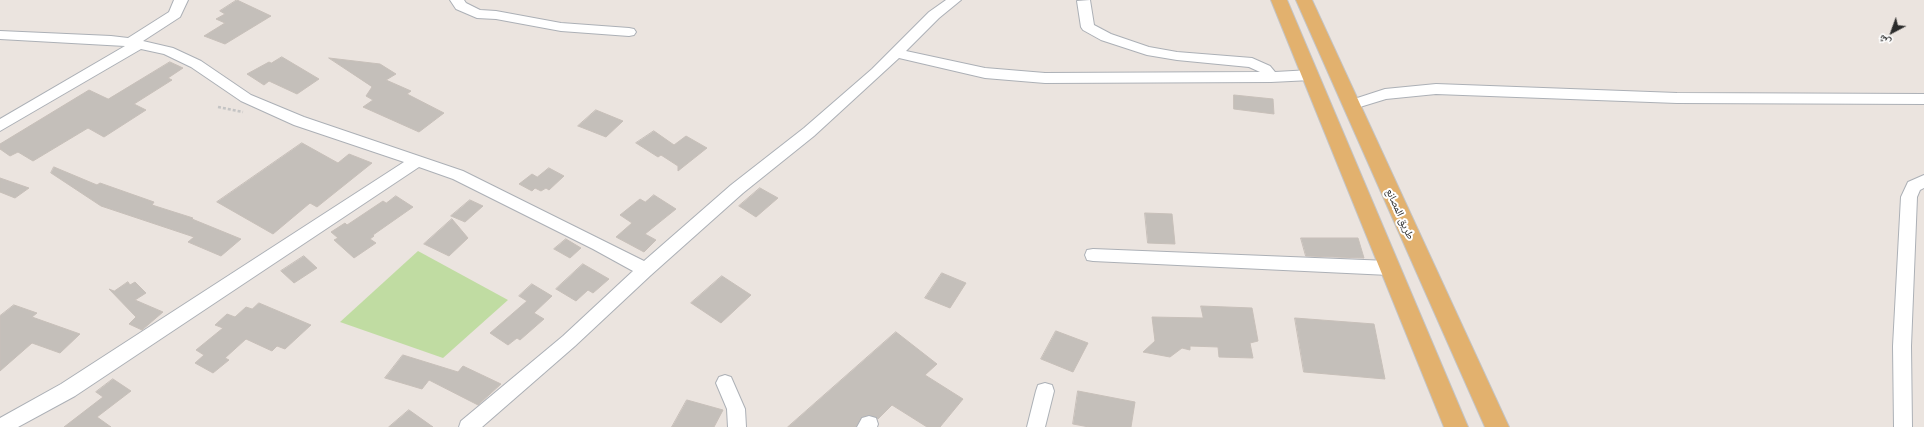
<!DOCTYPE html>
<meta charset="utf-8">
<style>
body{margin:0}
#map{position:relative;width:1924px;height:427px;overflow:hidden;background:#ebe4df;font-family:Montserrat,"Noto Naskh Arabic",sans-serif}
canvas{display:block}
.north{position:absolute;left:1872px;top:12px;width:40px;height:40px;-webkit-text-stroke:3px #fff;paint-order:stroke;rotate:221deg;font-size:11px;font-weight:700;line-height:16px;text-align:center;color:#2b2b2b}
.north::after{content:'';display:block;margin:auto;width:14px;height:18px;background:#2b2b2b;clip-path:polygon(50% 0,100% 100%,50% 72%,0 100%)}
</style>
<div id="map">
<canvas width="1924" height="427"></canvas>
<div class="north">ش</div>
</div>
<script>
const context = document.querySelector('canvas').getContext('2d');
context.lineJoin = 'round';
function paint(path, color) {
  context.fillStyle = color;
  context.fill(path, 'evenodd');
}
function strokePath(path, color, width, dash) {
  context.strokeStyle = color;
  context.lineWidth = width;
  context.lineCap = dash ? 'butt' : 'round';
  context.setLineDash(dash || []);
  context.stroke(path);
}
function drawText(font, color, halo, rows, align = 'center') {
  context.font = font + ' Montserrat,"Noto Naskh Arabic",sans-serif';
  context.lineWidth = 4;
  context.setLineDash([]);
  context.textBaseline = 'middle';
  context.strokeStyle = halo;
  context.fillStyle = color;
  for (const [text, x, y, turn = 0] of rows) {
    context.save();
    context.translate(x, y);
    context.rotate((+turn || 0) * Math.PI / 180);
    context.textAlign = isNaN(turn) ? turn : align;
    if (halo) context.strokeText(text, 0, 0);
    context.fillText(text, 0, 0);
    context.restore();
  }
}
paint(new Path2D(`
 M418,251L508,300L443,358L340,322Z`), '#c0dca2');
const building = new Path2D(`
 M237,0L271,16L225,44L204,36L225,23L216,19L225,14L220,11Z
 M282,57L319,79L297,94L269,81L264,85L247,74L269,62L271,63Z
 M329,58L380,64L396,74L386,80L411,91L407,94L444,113L419,132L363,107L373,100L366,96L372,87Z
 M170,62L183,68L168,78L172,80L134,104L146,110L104,137L88,128L33,161L18,152L10,156L0,149V144L89,90L108,99Z
 M1234,95L1273,99L1274,114L1234,109Z
 M596,110L623,121L606,137L578,126Z
 M654,131L674,145L686,136L707,148L678,171V166L661,155L658,157L636,143Z
 M302,143L338,163L349,154L372,163L317,207L310,203L273,234L217,202Z
 M54,167L97,185L100,183L154,202L152,205L193,218L192,219L241,239L221,256L188,242L194,237L101,206L51,173Z
 M549,168L564,176L549,190L546,188L541,191L535,188L532,191L519,184L532,174L537,177Z
 M0,178L29,188L15,198L0,192Z
 M760,188L778,198L756,217L739,206Z
 M654,195L676,209L645,234L656,240L644,252L616,237L632,223L620,215L640,199L645,202Z
 M396,196L413,207L373,235L374,236L370,239L376,243L354,258L334,240L338,238L331,232L345,223L347,225L383,201L386,203Z
 M470,200L483,206L465,222L451,216Z
 M1145,213L1172,214L1175,244L1148,243Z
 M452,219L468,238L449,256L424,244Z
 M1301,238H1358L1364,258L1306,256Z
 M566,239L581,248L570,258L554,249Z
 M304,256L317,268L294,283L281,271Z
 M583,264L609,279L593,293L588,290L576,301L556,289Z
 M942,273L966,283L950,308L925,298Z
 M722,276L751,295L721,323L691,303Z
 M128,282L130,285L135,282L146,293L135,300L163,312L142,330L129,324L136,317L109,289L114,291Z
 M532,284L552,296L534,313L544,319L520,340L517,338L508,345L490,333L527,301L519,296Z
 M259,303L311,325L285,349L277,346L272,351L246,339L225,358L229,360L213,373L195,363L204,355L196,350L223,328L215,325L227,314L235,317L246,307L252,309Z
 M14,305L37,313L32,317L80,334L60,353L32,343L0,371V316Z
 M1201,306L1252,308L1258,341L1250,343L1253,358L1219,357L1218,347L1190,346V350L1182,348L1170,357L1143,352L1155,341L1152,317L1203,318Z
 M1295,318L1374,324L1385,379L1304,372Z
 M1056,331L1088,343L1073,372L1041,359Z
 M896,332L937,364L925,375L963,399L940,427H927L892,405L878,419L869,415L862,417L856,427H788Z
 M403,355L458,372L463,366L501,384L478,405L429,380L422,389L385,378Z
 M113,379L131,391L97,417L111,427H64L103,397L96,392Z
 M1078,391L1135,402L1131,427H1089L1073,424Z
 M687,400L723,410L714,427H672Z
 M409,410L433,427H389Z`);
paint(building, '#c4bfba');
strokePath(building, '#c7bfb9', 1);
const minor = new Path2D(`
 M174,0H188L180,17L143,41L173,48L201,61L251,95L304,117L463,171L644,261L731,185L804,128L872,69L929,12L946,0H961L939,18L906,51L985,68L1045,73L1260,72L1249,67L1177,60L1147,55L1101,40L1083,30L1081,27L1077,1L1090,0L1094,25L1111,34L1149,47L1177,52L1252,58L1270,66L1275,72L1311,70L1316,72L1318,75L1316,78L1311,80L1271,82L1045,83L985,78L899,58L814,136L743,193L651,275L575,346L482,427H459L461,421L563,336L633,271L593,249L453,179L419,167L75,396L18,427H0V418L61,384L404,162L294,125L241,101L191,67L164,54L141,49L0,131V119L125,46L0,39V31L111,36L128,38L169,12Z
 M450,0H464L466,3L480,10L496,11L561,23L629,28L634,29L636,32L634,35L629,36L561,31L496,19L477,18L456,9Z
 M1436,84L1677,93L1924,94V104L1677,103L1436,94L1386,99L1350,110L1345,108L1343,105L1345,102L1385,89Z
 M1924,175V188L1920,190L1917,197L1911,346L1912,427H1894L1893,346L1901,197L1908,182Z
 M1093,249L1389,261L1395,263L1397,268L1395,273L1389,275L1093,261L1087,260L1085,255L1087,250Z
 M725,375L731,377L745,409L746,427H728L727,409L716,383L719,377Z
 M1045,383L1052,385L1054,391L1045,427H1027L1036,391L1038,385Z
 M869,416L876,418L878,424L877,427H857L862,418Z`);
const major = new Path2D(`
 M1271,0H1287L1468,427H1444Z
 M1296,0H1312L1509,427H1485Z`);
strokePath(minor, '#acb0b6', 2);
strokePath(major, '#c4c4c4', 2);
strokePath(new Path2D(`
 M218,107L243,112`), '#c4c4c4', 2.5, [3, 2]);
paint(minor, '#fff');
paint(major, '#e2b16e');
drawText('11px', '#2b2b2b', '#fff', [
 ["طريق المصانع",1400,214,66]
]);
</script>
